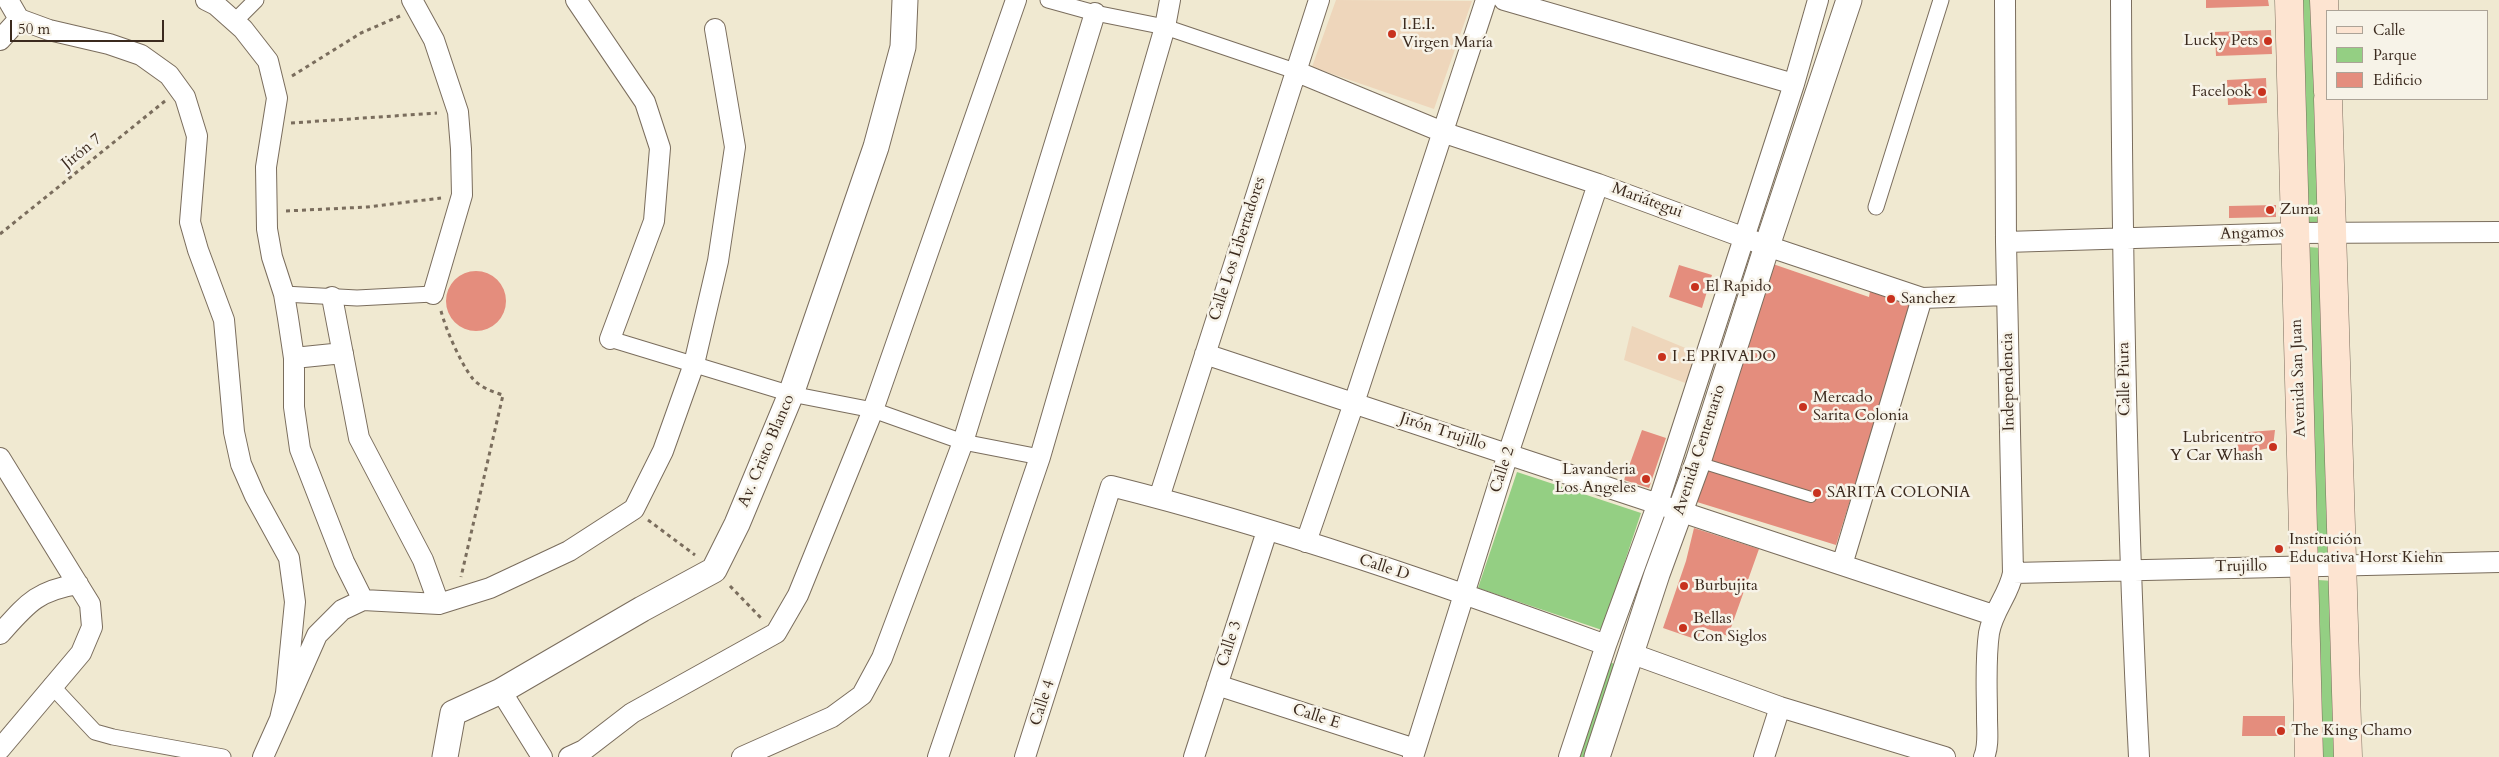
<!DOCTYPE html>
<meta charset="utf-8">
<style>
body{margin:0}
#map{position:relative;width:2499px;height:757px;overflow:hidden;background:#f0e9d1;font-family:Cardo,serif}
canvas{display:block}
.legend{position:absolute;left:2326px;top:10px;width:162px;height:90px;box-sizing:border-box;background:#f7f3e8;border:1px solid #aca397;margin:0;padding:6px 9px;list-style:none;font-size:15px;color:#3b2a1e}
.legend li{display:flex;align-items:center;gap:10px;height:25px}
.legend b{width:25px;border:1px solid #aca397}
.scale{position:absolute;left:10px;top:20px;width:154px;height:22px;box-sizing:border-box;border:2px solid #3b2a1e;border-top:0;padding-left:6px;font-size:15px;line-height:18px;white-space:nowrap;color:#3b2a1e;-webkit-text-stroke:4px #f7f3e8;paint-order:stroke}
</style>
<div id="map">
<canvas width="2499" height="757"></canvas>
<ul class="legend">
<li><b style="height:6px;background:#fde4d1"></b>Calle</li>
<li><b style="height:14px;background:#94cf83"></b>Parque</li>
<li><b style="height:14px;background:#e48d7d"></b>Edificio</li>
</ul>
<div class="scale">50 m</div>
</div>
<script>
const context = document.querySelector('canvas').getContext('2d');
context.lineJoin = 'round';
function paint(path, color) {
  context.fillStyle = color;
  context.fill(path, 'evenodd');
}
function strokePath(path, color, width, dash) {
  context.strokeStyle = color;
  context.lineWidth = width;
  context.lineCap = dash ? 'butt' : 'round';
  context.setLineDash(dash || []);
  context.stroke(path);
}
function drawText(font, color, halo, rows, align = 'center') {
  context.font = font + ' Cardo,serif';
  context.lineWidth = 5;
  context.setLineDash([]);
  context.textBaseline = 'middle';
  context.strokeStyle = halo;
  context.fillStyle = color;
  for (const [text, x, y, turn = 0] of rows) {
    context.save();
    context.translate(x, y);
    context.rotate((+turn || 0) * Math.PI / 180);
    context.textAlign = isNaN(turn) ? turn : align;
    if (halo) context.strokeText(text, 0, 0);
    context.fillText(text, 0, 0);
    context.restore();
  }
}
paint(new Path2D(`
 M1336,0L1472,1L1434,109L1312,67Z
 M1632,326L1700,354L1688,384L1624,360Z`), '#eed6bb');
paint(new Path2D(`
 M2294,0H2314L2320,222L2315,228L2303,227Z
 M2308,247L2321,248L2334,560L2315,559Z
 M1517,472L1641,513L1602,630L1478,588Z
 M2318,580L2333,581L2338,757H2318Z
 M1605,660L1619,666L1589,757H1573Z`), '#94cf83');
paint(new Path2D(`
 M2206,0H2268L2269,6L2206,8Z
 M2271,30L2272,54L2216,56L2215,32Z
 M2266,78L2267,103L2228,105L2227,80Z
 M2276,205V217L2229,218V206Z
 M1770,263L1869,297L1871,285L1913,301L1836,545L1697,502Z
 M1679,265L1712,275L1702,308L1669,297Z
 M446 301a30 30 0 1 1 60 0a30 30 0 1 1-60 0Z
 M1642,430L1666,438L1649,488L1624,480Z
 M2275,430L2273,447L2238,455L2237,433Z
 M1694,528L1759,549L1728,636L1702,627L1698,640L1663,628L1686,561Z
 M2243,716H2285V736H2242Z`), '#e48d7d');
const service = new Path2D(`
 M1698,462L1811,497`);
const pedestrian = new Path2D(`
 M1048,0L1095,13L1165,27L1295,71
 M235,21L256,0
 M1876,207L1941,0
 M284,294L357,298L433,294
 M610,339L791,394L873,410L963,442L1040,457
 M51,685L95,732L113,737L223,757`);
const minor = new Path2D(`
 M8,0L19,19L49,30L109,44L141,55L169,75L185,97L197,136L190,222L198,250L224,320L234,432L241,464L255,496L289,558L295,602L286,693L280,719L263,757
 M206,0L216,5L243,29L268,61L277,98L266,167L267,229L272,257L284,294L288,318L294,358V407L300,449L344,562L363,600
 M412,0L434,40L458,112L461,149L462,195L433,294
 M576,0L645,102L660,148L654,221L610,339
 M1504,0L1794,84
 M2121,0C2122,253 2126,505 2139,757
 M0,40L19,19
 M1295,71L1445,133L1598,184L1767,246L1922,298L2007,295
 M2006,242L2295,233L2499,232
 M332,297L359,438L423,560L439,604
 M1205,354L1993,615
 M294,358L343,353
 M0,458L90,604L92,627L81,653L0,749
 M1159,498L1319,0
 M1306,542L1354,403L1486,0
 M1842,565L1922,298
 M2013,573L2499,562
 M0,634C27,604 36,591 78,584
 M1630,653L1780,707L1945,757
 M1217,685L1415,749
 M501,691L542,757
 M280,719L317,635L342,610L363,600L439,604L490,588L569,551L634,509L663,451L694,364L718,261L735,147L715,29
 M569,757L584,750L632,713L776,633L798,595L873,410L1016,0
 M742,757L832,717L862,695L882,658L963,442L1095,13
 M938,757L1040,457L1165,27L1170,0
 M1025,757L1111,486C1279,528 1444,586 1606,645
 M1194,757L1267,531
 M1413,757L1508,454L1598,184
 M1569,757L1606,645L1658,503L1794,84L1818,0
 M1764,757L1780,707
 M1984,757C1989,746 1987,731 1987,718C1987,690 1985,661 1989,633C1993,610 2009,595 2013,573L2006,242L2005,0`);
const tertiary = new Path2D(`
 M445,757L453,713L501,691L642,609L714,570L737,524L791,394L876,147L903,47L905,0
 M1597,757L1657,574L1698,462L1767,246L1849,0`);
const secondary = new Path2D(`
 M2289,0L2309,757
 M2324,0L2328,92
 M2328,99L2348,757`);
strokePath(service, '#7a6d5d', 12);
strokePath(pedestrian, '#7a6d5d', 17);
strokePath(minor, '#7a6d5d', 22);
strokePath(tertiary, '#7a6d5d', 27);
strokePath(secondary, '#7a6d5d', 29);
strokePath(new Path2D(`
 M292,76L361,33L400,16
 M291,123L437,113
 M286,211L367,207L441,198
 M0,234L165,101
 M441,311C446,330 461,364 473,379C480,387 493,392 503,395L461,577
 M648,520L695,555
 M730,586L762,619`), '#7a6d5d', 3, [4, 4]);
strokePath(service, '#fff', 10);
strokePath(pedestrian, '#fff', 15);
strokePath(minor, '#fff', 20);
strokePath(tertiary, '#fff', 25);
strokePath(secondary, '#fde4d1', 28);
for (const [x, y, r, color] of [
 [1392,34,5,"#c8321e"],
 [2268,41,5,"#c8321e"],
 [2262,92,5,"#c8321e"],
 [2270,210,5,"#c8321e"],
 [1695,287,5,"#c8321e"],
 [1891,299,5,"#c8321e"],
 [1662,357,5,"#c8321e"],
 [1803,407,5,"#c8321e"],
 [2273,447,5,"#c8321e"],
 [1646,479,5,"#c8321e"],
 [1817,493,5,"#c8321e"],
 [2279,549,5,"#c8321e"],
 [1684,586,5,"#c8321e"],
 [1683,628,5,"#c8321e"],
 [2281,731,5,"#c8321e"]
]) {
  const dot = new Path2D();
  dot.arc(x, y, r, 0, 2 * Math.PI);
  context.fillStyle = color;
  context.fill(dot);
  strokePath(dot, '#f7f3e8', 2);
}
drawText('16px', '#3b2a1e', '#f7f3e8', [
 ["I.E.I.",1402,25],
 ["Virgen María",1402,43],
 ["Lucky Pets",2258,41,"right"],
 ["Facelook",2252,92,"right"],
 ["Zuma",2280,210],
 ["El Rapido",1705,287],
 ["Sanchez",1901,299],
 ["I .E PRIVADO",1672,357],
 ["Mercado",1813,398],
 ["Sarita Colonia",1813,416],
 ["Lubricentro",2263,438,"right"],
 ["Y Car Whash",2263,456,"right"],
 ["Lavanderia",1636,470,"right"],
 ["Los Angeles",1636,488,"right"],
 ["SARITA COLONIA",1827,493],
 ["Institución",2289,540],
 ["Educativa Horst Kiehn",2289,558],
 ["Burbujita",1694,586],
 ["Bellas",1693,619],
 ["Con Siglos",1693,637],
 ["The King Chamo",2291,731]
], 'left');
drawText('16px', '#3b2a1e', '#f7f3e8', [
 ["Jirón 7",82,152,-39],
 ["Mariátegui",1647,201,20],
 ["Angamos",2252,234,-2],
 ["Calle Los Libertadores",1238,249,-72],
 ["Avenida San Juan",2299,378,-92],
 ["Calle Piura",2125,379,-91],
 ["Independencia",2009,382,-91],
 ["Jirón Trujillo",1443,432,18],
 ["Avenida Centenario",1700,450,-72],
 ["Av. Cristo Blanco",767,451,-67],
 ["Calle 2",1503,470,-72],
 ["Trujillo",2241,567,-1],
 ["Calle D",1384,568,18],
 ["Calle 3",1230,644,-72],
 ["Calle 4",1043,703,-72],
 ["Calle E",1316,717,18]
]);
</script>
